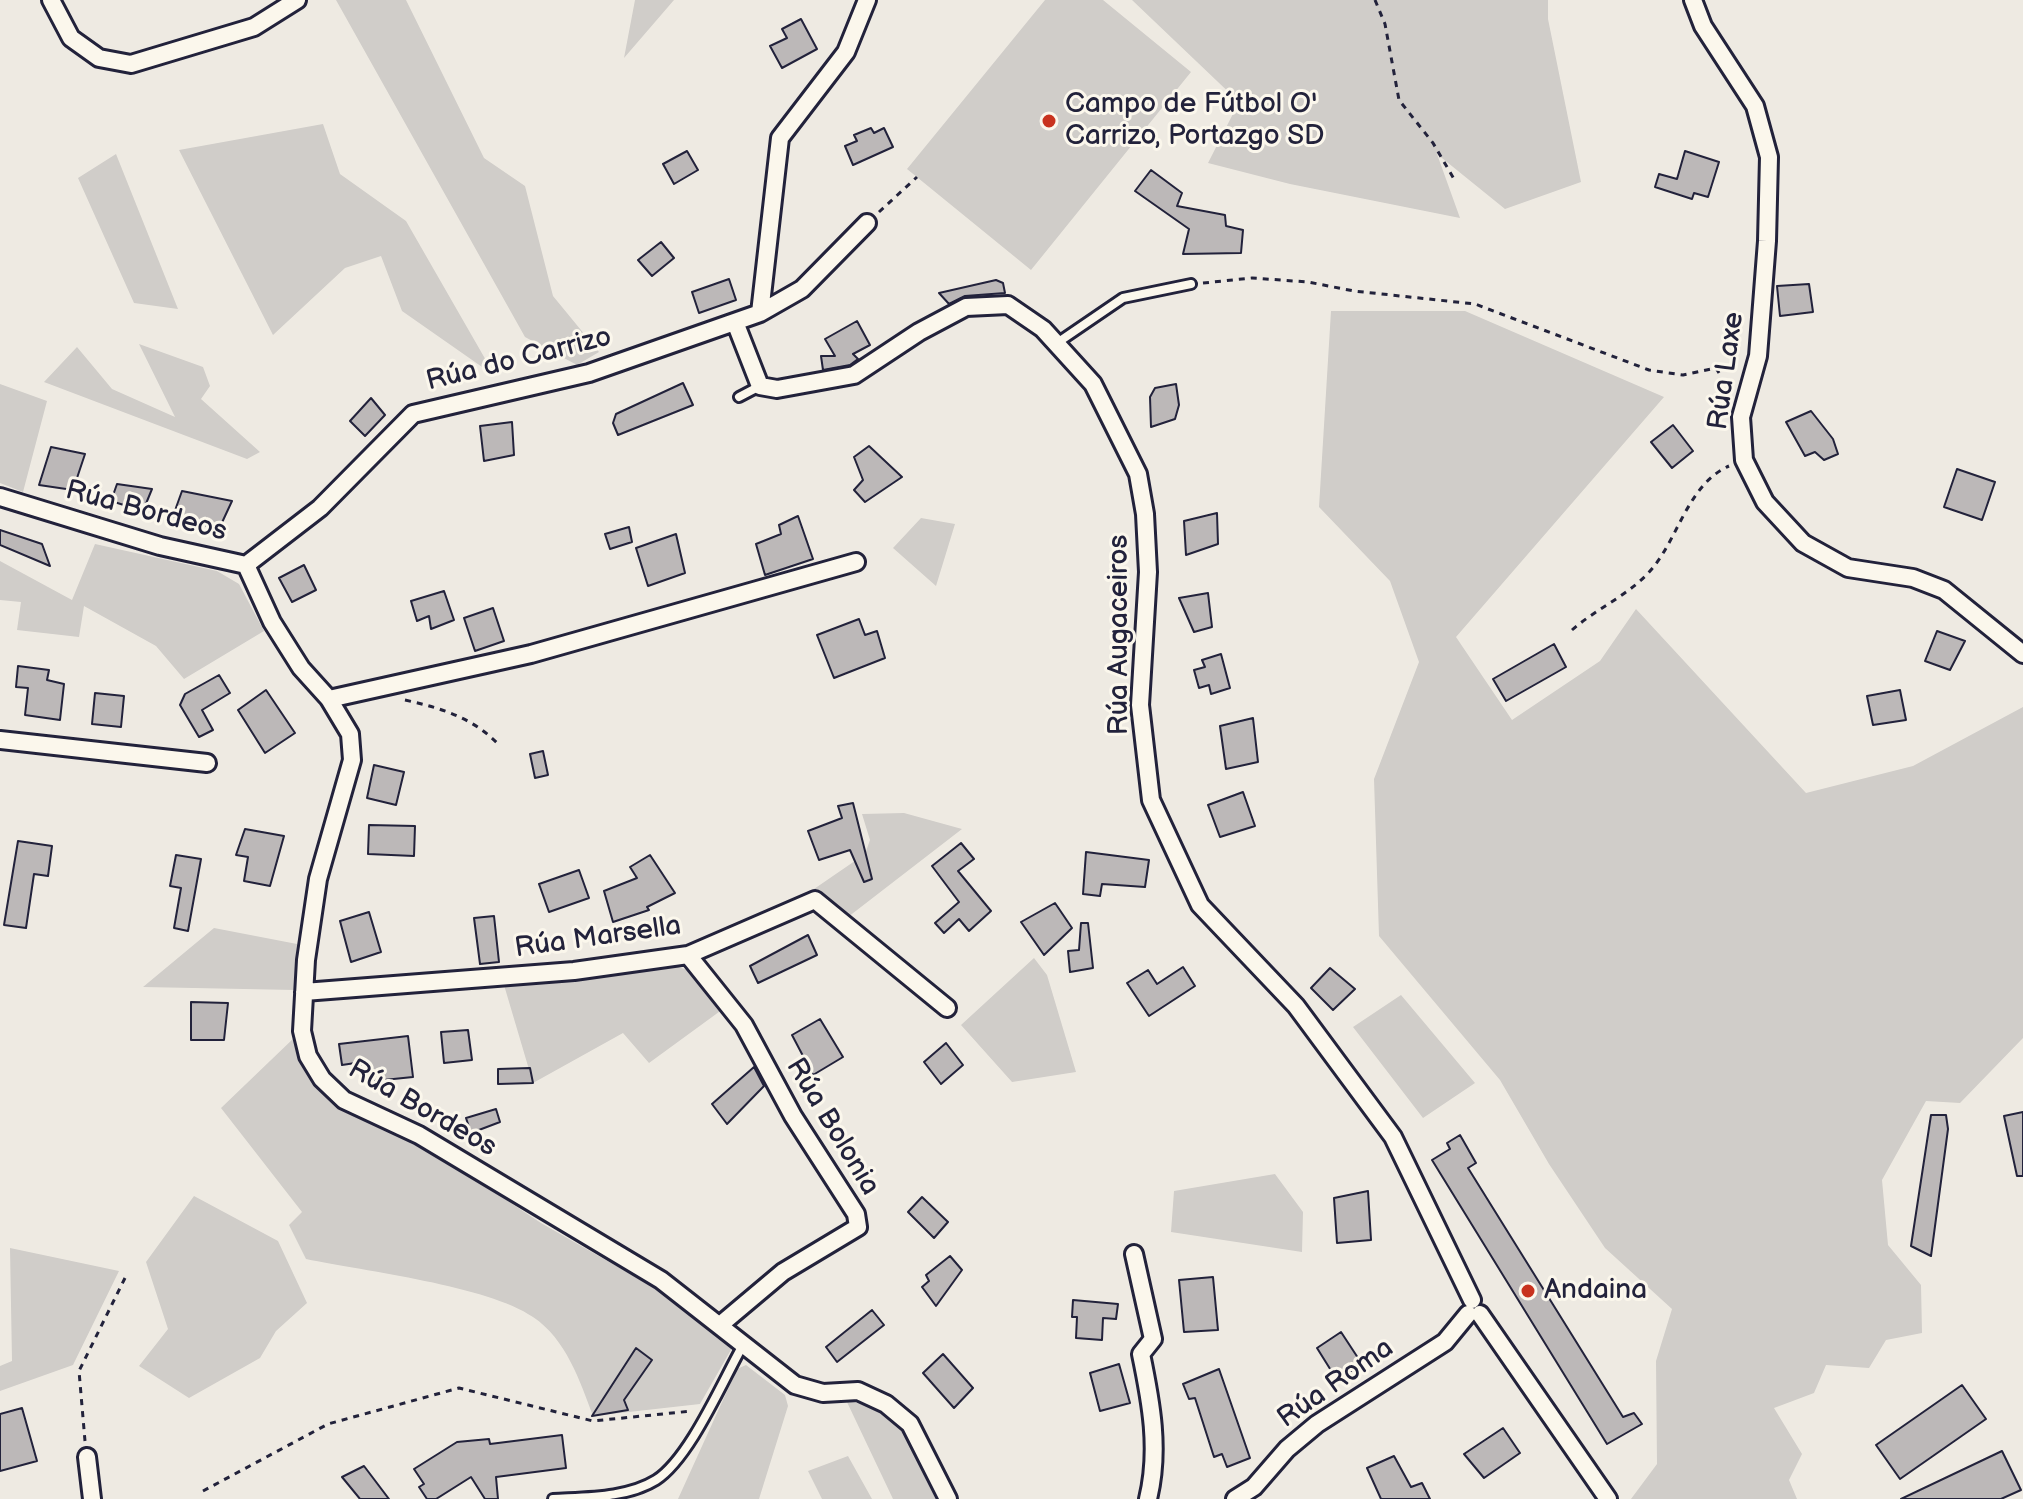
<!DOCTYPE html>
<meta charset="utf-8">
<style>
body{margin:0}
canvas{display:block;background:#eeeae2}
</style>
<canvas width="2023" height="1499"></canvas>
<script>
const context = document.querySelector('canvas').getContext('2d');
context.lineJoin = 'round';
function paint(path, color) {
  context.fillStyle = color;
  context.fill(path, 'evenodd');
}
function strokePath(path, color, width, dash) {
  context.strokeStyle = color;
  context.lineWidth = width;
  context.lineCap = dash ? 'butt' : 'round';
  context.setLineDash(dash || []);
  context.stroke(path);
}
function drawText(font, color, halo, rows, align = 'center') {
  context.font = font + ' "Balsamiq Sans",sans-serif';
  context.lineWidth = 6;
  context.setLineDash([]);
  context.textBaseline = 'middle';
  context.strokeStyle = halo;
  context.fillStyle = color;
  for (const [text, x, y, turn = 0] of rows) {
    context.save();
    context.translate(x, y);
    context.rotate((+turn || 0) * Math.PI / 180);
    context.textAlign = isNaN(turn) ? turn : align;
    if (halo) context.strokeText(text, 0, 0);
    context.fillText(text, 0, 0);
    context.restore();
  }
}
paint(new Path2D(`
 M336,0H406L484,158L525,186L553,296L599,352L577,365L525,337Z
 M635,0H674L624,58Z
 M1045,0H1103L1191,72L1031,270L907,169Z
 M1132,0H1548V19L1581,182L1505,209L1437,154L1460,218L1290,184L1208,163L1239,102Z
 M323,124L340,174L406,221L495,376L402,311L381,256L345,268L273,335L179,150Z
 M116,154L178,309L134,303L78,178Z
 M1331,311H1465L1664,397L1456,637L1512,720L1600,661L1636,609L1806,793L1913,766L2023,707V1038L1960,1103L1926,1101L1882,1180L1888,1245L1921,1285L1922,1333L1886,1340L1869,1368L1826,1365L1814,1393L1774,1408L1802,1454L1789,1480L1797,1499H1631L1657,1464L1656,1361L1672,1309L1605,1248L1549,1164L1500,1080L1379,936L1374,779L1419,662L1390,581L1319,507Z
 M139,344L203,367L210,386L201,399L260,452L247,459L44,382L77,347L112,389L175,417Z
 M0,384L47,401L23,492L0,483Z
 M921,518L955,524L936,586L893,548Z
 M95,544L217,571L239,584L264,631L184,679L156,646L84,606L79,637L17,630L21,602L0,600V561L72,600Z
 M904,813L962,829L848,917L814,889L865,854L870,840L862,814Z
 M214,928L297,944L295,990L143,987Z
 M1034,958L1047,975L1076,1072L1012,1082L961,1025Z
 M678,967L692,971L723,1009L649,1063L623,1033L533,1083L504,985Z
 M1401,995L1475,1083L1423,1118L1353,1027Z
 M296,1036L345,1108L434,1152L541,1223L667,1295L732,1348L700,1404L593,1416C580,1381 566,1339 533,1317C488,1286 365,1271 306,1259L289,1225L302,1212L221,1108Z
 M1275,1174L1303,1212L1302,1252L1171,1232L1174,1191Z
 M194,1196L278,1241L307,1303L276,1331L260,1358L189,1398L139,1366L168,1329L146,1262Z
 M10,1248L119,1271L73,1365L0,1391V1366L12,1361Z
 M746,1365L785,1395L788,1406L759,1499H678L737,1369Z
 M846,1400C907,1413 913,1449 937,1499H893Z
 M848,1456L872,1499H822L808,1471Z`), '#d0cdc9');
const building = new Path2D(`
 M801,19L817,49L782,68L770,46L787,38L782,29Z
 M871,128L874,133L884,128L893,147L853,165L845,146L857,141L854,135Z
 M687,151L698,170L674,184L663,164Z
 M1685,151L1719,162L1708,197L1694,193L1692,199L1655,187L1659,174L1677,179Z
 M1151,170L1182,193L1177,206L1225,215L1226,226L1243,230L1241,253L1183,254L1189,229L1135,191Z
 M661,242L674,258L652,276L638,260Z
 M729,279L736,300L699,313L692,292Z
 M996,280L1003,283L1005,293L965,296L949,304L939,293Z
 M1809,284L1813,312L1780,316L1777,286Z
 M857,321L870,345L853,354L858,359L850,365L823,370L821,356H835L825,339Z
 M683,383L693,405L618,435L613,423L616,414Z
 M1176,384L1179,405L1175,419L1151,427L1150,397L1155,388Z
 M371,398L385,415L365,436L350,421Z
 M1811,411L1833,439L1838,454L1824,460L1815,452L1805,456L1786,422Z
 M512,422L514,455L484,461L480,426Z
 M1673,425L1693,451L1672,468L1651,442Z
 M869,446L902,477L865,502L854,490L863,480L854,457Z
 M51,447L85,454L73,490L39,485Z
 M1957,469L1995,482L1982,520L1944,507Z
 M117,484L152,489L143,511L111,501Z
 M182,491L232,501L219,529L173,516Z
 M1217,513L1218,544L1186,555L1184,521Z
 M798,516L813,559L765,575L756,544L781,534L779,525Z
 M629,527L632,542L610,549L605,534Z
 M0,530L42,544L50,566L0,545Z
 M676,534L685,573L648,586L636,548Z
 M304,565L316,590L292,602L279,578Z
 M444,591L454,620L431,629L429,616L417,621L411,601Z
 M1208,593L1212,627L1194,632L1179,598Z
 M493,608L504,641L475,651L464,618Z
 M859,619L865,635L877,631L885,658L834,678L817,635Z
 M1937,631L1965,641L1950,670L1925,661Z
 M1554,644L1566,667L1506,701L1493,679Z
 M1221,654L1230,688L1211,694L1209,685L1199,688L1194,670L1205,667L1202,660Z
 M18,666L49,670L47,680L64,684L60,720L25,715L28,688L16,687Z
 M219,675L230,693L202,710L213,730L199,737L180,705L185,694Z
 M266,690L295,733L265,753L238,710Z
 M1900,690L1906,720L1873,725L1867,696Z
 M95,693L124,696L121,727L92,724Z
 M1253,718L1258,762L1226,769L1220,726Z
 M543,751L548,775L535,778L530,754Z
 M374,765L404,772L396,805L367,798Z
 M1243,792L1255,826L1220,837L1208,805Z
 M853,803L872,879L864,882L850,850L819,860L808,831L842,818L838,806Z
 M369,825L415,826L414,856L368,854Z
 M245,829L284,836L270,886L244,881L248,857L236,855Z
 M18,841L52,846L48,876L34,874L26,928L4,925Z
 M961,843L974,859L958,871L991,911L969,931L959,919L944,933L935,923L959,902L932,866Z
 M1086,852L1149,860L1145,887L1102,884L1100,896L1083,894Z
 M176,855L201,859L188,931L174,928L181,888L170,886Z
 M650,855L675,893L647,907L649,910L613,922L604,891L637,878L630,867Z
 M579,870L589,898L549,912L539,884Z
 M1055,903L1072,928L1044,955L1021,922Z
 M369,912L381,952L351,962L340,921Z
 M494,916L499,962L480,964L474,918Z
 M1081,923H1088L1093,968L1070,972L1068,951L1079,950Z
 M808,935L817,955L758,983L750,966Z
 M1183,967L1195,986L1149,1016L1127,983L1148,970L1157,984Z
 M1330,968L1355,989L1333,1010L1311,988Z
 M191,1002L228,1003L224,1040H191Z
 M820,1019L843,1057L813,1075L792,1035Z
 M468,1030L472,1060L444,1063L441,1032Z
 M408,1036L413,1077L364,1082L362,1062L342,1065L339,1044Z
 M946,1043L963,1065L941,1084L924,1062Z
 M754,1067L764,1086L727,1124L712,1104Z
 M530,1068L533,1083L498,1084V1069Z
 M496,1109L500,1122L471,1133L466,1118Z
 M2023,1112V1176H2017L2004,1116Z
 M1931,1115H1946L1948,1129L1931,1256L1911,1246Z
 M1460,1135L1476,1163L1468,1168L1623,1417L1634,1413L1642,1424L1607,1444L1432,1160L1450,1149L1447,1143Z
 M1368,1191L1371,1240L1337,1243L1334,1198Z
 M922,1197L948,1222L934,1238L908,1212Z
 M950,1256L962,1270L936,1306L922,1287L929,1281L926,1275Z
 M1213,1277L1218,1330L1184,1332L1179,1280Z
 M1073,1300L1118,1304L1116,1319L1103,1318L1102,1340L1076,1338L1077,1317H1072Z
 M872,1310L884,1325L837,1362L826,1347Z
 M1341,1332L1362,1364L1337,1380L1317,1348Z
 M636,1348L652,1360L624,1400L628,1410L592,1416Z
 M943,1354L973,1388L954,1408L923,1373Z
 M1119,1364L1130,1403L1100,1411L1090,1373Z
 M1219,1369L1250,1458L1227,1467L1222,1454L1214,1457L1195,1398L1189,1399L1183,1384Z
 M1962,1385L1986,1419L1900,1479L1876,1445Z
 M22,1408L37,1461L0,1471V1414Z
 M1503,1428L1520,1453L1484,1478L1464,1454Z
 M562,1435L566,1468L496,1477L498,1499H485L471,1477L436,1499H427L419,1487L424,1484L414,1469L457,1442L489,1439L490,1444Z
 M2002,1451L2021,1490L2001,1499H1901Z
 M1394,1456L1411,1487L1422,1483L1430,1499H1381L1367,1468Z
 M364,1466L389,1499H360L342,1477Z`);
paint(building, '#bcb8b8');
strokePath(building, '#22223b', 2);
const service = new Path2D(`
 M1057,343L1123,298L1191,284
 M739,397L760,386
 M553,1499C586,1497 627,1498 656,1480C690,1458 722,1382 743,1345`);
const minor = new Path2D(`
 M51,0L71,38L99,58L131,64L254,27L297,0
 M1693,0L1703,26L1755,106L1769,157L1767,241L1758,356L1741,417L1744,460L1765,502L1803,543L1848,568L1913,578L1944,590L2023,654
 M760,313L780,138L846,52L867,0
 M735,322L760,386L777,389L854,375L919,332L966,307L1008,305L1043,329L1093,384L1138,474L1145,514L1148,572L1140,705L1151,800L1200,905L1296,1006L1393,1137L1472,1300
 M0,497L160,546L246,565L272,622L301,668L329,699L350,734L352,760L318,879L306,960L302,1031L308,1056L322,1079L344,1100L419,1135L661,1280L795,1385L823,1393L858,1391L886,1404L910,1424L948,1499
 M246,565L320,508L413,414L589,373L760,313L802,289L867,223
 M329,699L531,654L856,562
 M0,740L207,763
 M688,955L744,1025L793,1116L856,1214L858,1227L783,1272L720,1325
 M304,992L574,971L688,955L815,900L947,1008
 M1134,1254L1153,1339L1141,1354C1151,1402 1160,1450 1148,1499
 M1480,1314L1608,1499
 M87,1457L92,1499
 M1235,1499L1254,1487L1287,1449L1317,1424L1445,1342L1468,1314`);
strokePath(service, '#22223b', 14);
strokePath(minor, '#22223b', 22);
strokePath(new Path2D(`
 M1375,0L1385,24L1399,100L1433,143L1454,179
 M879,212L917,177
 M1203,283L1252,278L1308,282L1354,291L1475,304L1649,370L1683,375L1716,368L1722,378L1726,406
 M1572,630C1598,607 1634,593 1655,565C1679,534 1690,483 1729,466
 M405,700C441,708 474,718 500,746
 M85,1441L79,1371L126,1276
 M203,1491L328,1424L459,1388L593,1421L692,1411`), '#22223b', 3, [6, 6]);
strokePath(service, '#fbf7ec', 8);
strokePath(minor, '#fbf7ec', 16);
for (const [x, y, r, color] of [
 [1049,121,8,"#c8321e"],
 [1528,1291,8,"#c8321e"]
]) {
  const dot = new Path2D();
  dot.arc(x, y, r, 0, 2 * Math.PI);
  context.fillStyle = color;
  context.fill(dot);
  strokePath(dot, '#fbf7ec', 3);
}
drawText('28px', '#22223b', '#fbf7ec', [
 ["Campo de Fútbol O'",1065,105],
 ["Carrizo, Portazgo SD",1065,137],
 ["Andaina",1544,1291]
], 'left');
drawText('28px', '#22223b', '#fbf7ec', [
 ["Rúa do Carrizo",519,360,-14],
 ["Rúa Laxe",1727,371,-82],
 ["Rúa Bordeos",146,512,15],
 ["Rúa Augaceiros",1120,635,-90],
 ["Rúa Marsella",598,938,-8],
 ["Rúa Bordeos",422,1109,30],
 ["Rúa Bolonia",832,1127,59],
 ["Rúa Roma",1336,1384,-35]
]);
</script>
